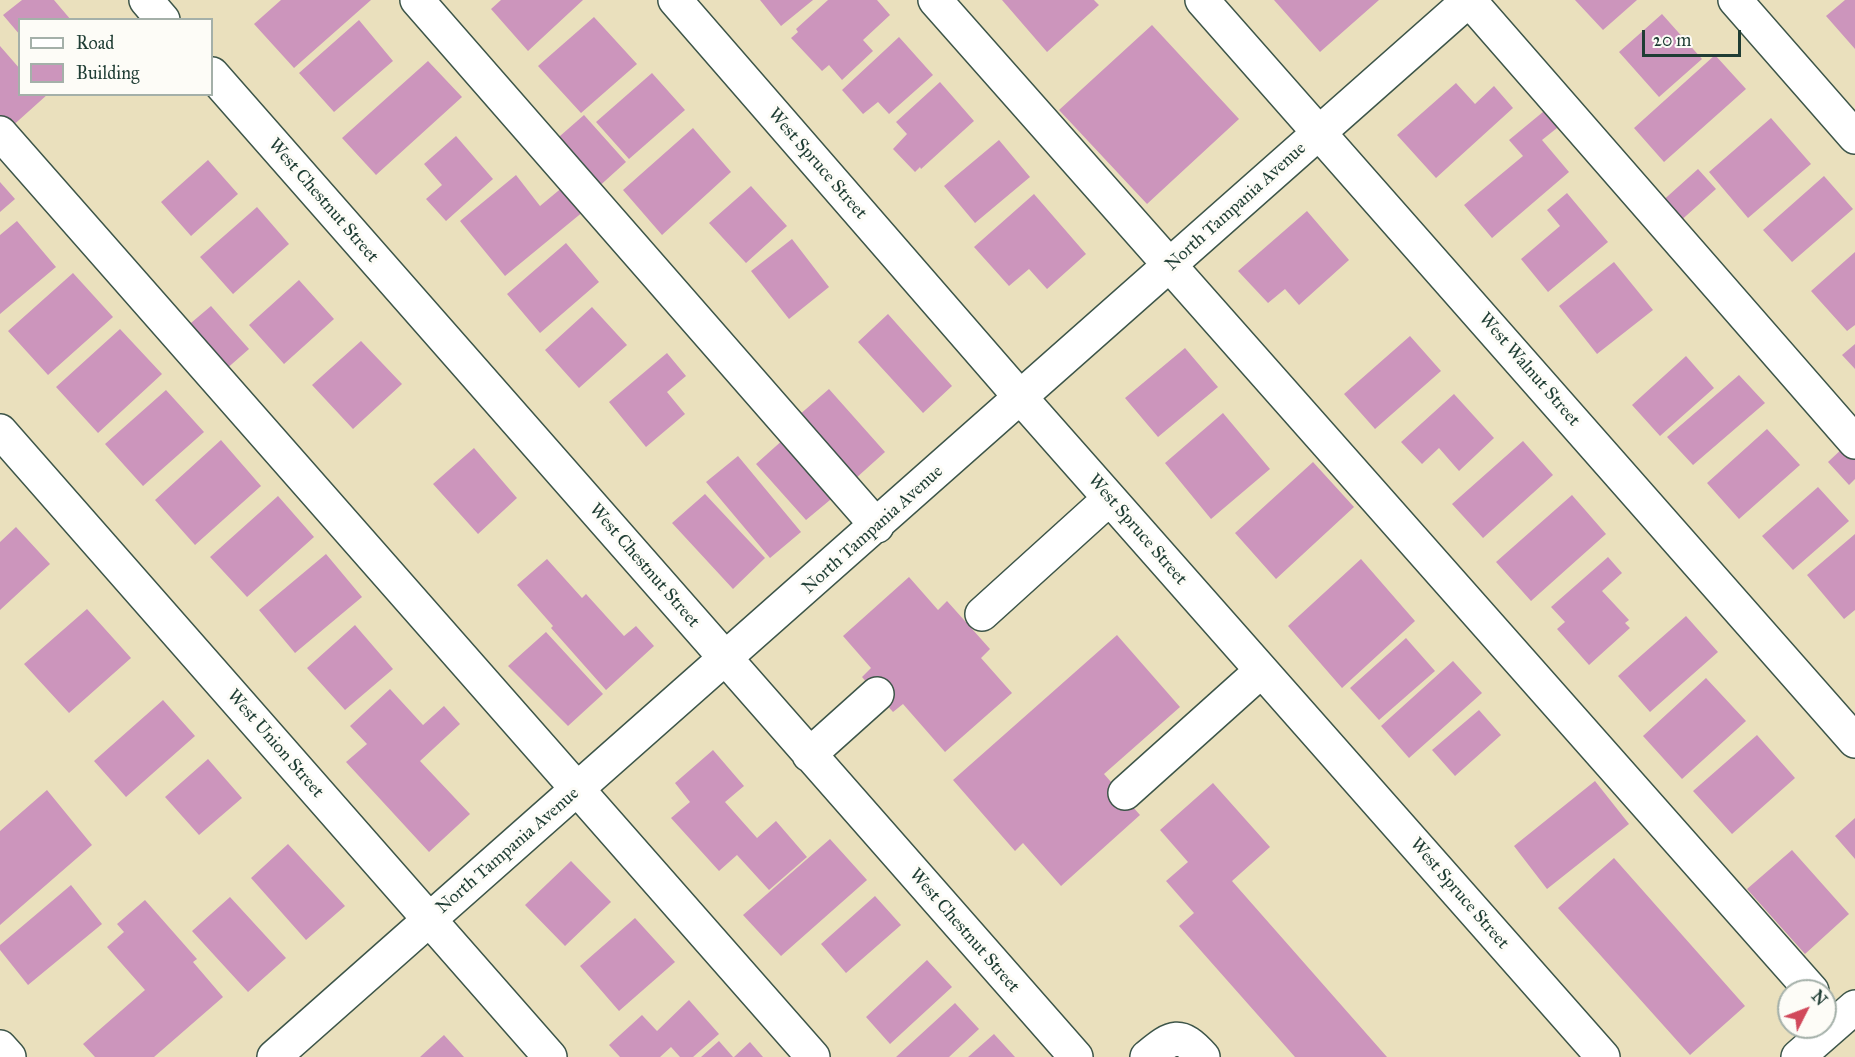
<!DOCTYPE html>
<style>
body{margin:0}
#map{position:relative;width:1855px;height:1057px;overflow:hidden;background:#eae0bd;font-family:"IM FELL Great Primer",serif}
canvas{display:block}
.legend{position:absolute;left:18px;top:18px;width:195px;height:78px;box-sizing:border-box;background:#fdfcf7;border:2px solid #a4b0a9;margin:0;padding:8px 10px;list-style:none;font-size:18px;color:#1f3d34}
.legend li{display:flex;align-items:center;gap:12px;height:30px}
.legend b{width:30px;border:2px solid #a4b0a9}
.north{position:absolute;left:1777px;top:979px;width:60px;height:60px;box-sizing:border-box;background:#fdfcf7;border:2px solid #a4b0a9;border-radius:50%;rotate:48deg;font-size:16px;font-weight:700;line-height:24px;text-align:center;color:#1f3d34}
.north::after{content:'';display:block;margin:auto;width:21px;height:27px;background:#d1495b;clip-path:polygon(50% 0,100% 100%,50% 72%,0 100%)}
.scale{position:absolute;left:1642px;top:30px;width:99px;height:27px;box-sizing:border-box;border:3px solid #1f3d34;border-top:0;padding-left:8px;font-size:18px;line-height:21px;white-space:nowrap;color:#1f3d34;-webkit-text-stroke:4px #fdfcf7;paint-order:stroke}
</style>
<div id="map">
<canvas width="1855" height="1057"></canvas>
<ul class="legend">
<li><b style="height:8px;background:#fff"></b>Road</li>
<li><b style="height:16px;background:#cc95bc"></b>Building</li>
</ul>
<div class="north">N</div>
<div class="scale">20 m</div>
</div>
<script>
const context = document.querySelector('canvas').getContext('2d');
context.lineJoin = 'round';
function paint(path, color) {
  context.fillStyle = color;
  context.fill(path, 'evenodd');
}
function strokePath(path, color, width, dash) {
  context.strokeStyle = color;
  context.lineWidth = width;
  context.lineCap = dash ? 'butt' : 'round';
  context.setLineDash(dash || []);
  context.stroke(path);
}
function drawText(font, color, halo, rows, align = 'center') {
  context.font = font + ' "IM FELL Great Primer",serif';
  context.lineWidth = 6;
  context.setLineDash([]);
  context.textBaseline = 'middle';
  context.strokeStyle = halo;
  context.fillStyle = color;
  for (const [text, x, y, turn = 0] of rows) {
    context.save();
    context.translate(x, y);
    context.rotate((+turn || 0) * Math.PI / 180);
    context.textAlign = isNaN(turn) ? turn : align;
    if (halo) context.strokeText(text, 0, 0);
    context.fillText(text, 0, 0);
    context.restore();
  }
}
paint(new Path2D(`
 M22,0H54L71,20H20V35L3,15Z
 M281,0H371L294,68L254,24Z
 M501,0H583L528,51L491,9Z
 M760,0H813L781,26Z
 M828,0H877L890,15L863,40L873,51L842,80L829,65L822,71L791,38L798,32L796,29Z
 M1002,0H1094L1099,5L1047,52Z
 M1274,0H1379L1320,52Z
 M1575,0H1637L1603,30Z
 M1845,0H1855V49L1826,16Z
 M1662,14L1702,59L1659,97L1619,52Z
 M594,17L637,64L581,113L538,66Z
 M359,20L393,61L334,112L299,73Z
 M1152,25L1239,119L1147,204L1059,110Z
 M899,37L933,75L889,114L878,102L863,114L842,90Z
 M0,46L20,69V94H48L9,129L0,119Z
 M1715,55L1746,89L1664,162L1634,128Z
 M428,61L462,97L376,175L342,138Z
 M652,73L685,110L629,159L596,122Z
 M940,82L974,121L921,169L920,167L915,172L893,149L907,134L896,122Z
 M1456,83L1475,104L1494,86L1513,108L1436,178L1397,135Z
 M1549,107L1562,124L1542,140L1569,172L1492,238L1464,205L1523,156L1509,140Z
 M584,115L626,162L595,190L552,143Z
 M1771,118L1811,164L1748,218L1709,172Z
 M693,128L731,172L662,235L623,190Z
 M456,136L493,179L446,221L426,199L442,185L424,164Z
 M999,140L1030,177L975,223L944,186Z
 M208,160L238,194L191,236L161,202Z
 M1698,169L1716,189L1677,224L1659,204Z
 M516,175L540,206L564,186L584,211L505,276L460,221Z
 M1824,176L1853,209L1792,262L1763,230Z
 M0,182L15,199L0,212Z
 M751,186L787,226L746,263L709,223Z
 M1567,193L1608,242L1548,292L1521,259L1560,226L1547,210Z
 M1034,194L1086,254L1047,289L1029,269L1009,286L974,247Z
 M257,207L289,244L233,294L200,257Z
 M1307,211L1349,260L1299,305L1285,289L1268,303L1238,271Z
 M17,221L56,267L0,314V235Z
 M792,239L829,287L789,319L751,271Z
 M566,243L599,282L540,333L507,294Z
 M1855,252V325L1847,331L1811,291Z
 M1614,262L1653,310L1597,354L1559,306Z
 M73,273L113,317L48,375L8,331Z
 M299,280L334,319L284,364L249,325Z
 M211,306L249,349L224,371L185,328Z
 M592,307L627,345L579,388L545,350Z
 M888,314L952,386L923,413L858,342Z
 M120,329L162,374L98,433L56,387Z
 M1410,336L1441,371L1375,429L1344,394Z
 M361,341L402,384L353,429L312,385Z
 M1855,344V369L1842,355Z
 M1185,348L1218,387L1158,437L1125,398Z
 M667,353L686,376L667,392L685,414L646,447L609,402Z
 M1686,356L1714,388L1660,436L1632,405Z
 M1739,375L1765,403L1693,465L1667,437Z
 M829,389L885,452L855,479L798,416Z
 M166,390L204,432L143,486L105,444Z
 M1454,394L1494,438L1459,471L1439,448L1422,464L1401,442Z
 M1223,413L1270,469L1211,519L1165,463Z
 M1767,429L1800,465L1739,519L1707,483Z
 M785,438L836,495L806,520L756,464Z
 M221,440L261,486L195,545L155,500Z
 M1523,441L1553,475L1483,538L1452,504Z
 M1845,446L1855,458V479L1849,485L1828,462Z
 M474,448L517,498L478,534L433,484Z
 M738,456L801,532L770,558L706,482Z
 M1313,462L1354,507L1276,579L1235,533Z
 M1818,487L1849,521L1793,570L1762,536Z
 M705,494L765,558L733,589L672,523Z
 M1572,495L1606,534L1531,601L1496,562Z
 M278,496L314,537L247,597L210,557Z
 M16,527L50,564L0,610V542Z
 M1855,534V610L1844,619L1807,575Z
 M326,554L362,597L295,653L259,610Z
 M1608,557L1622,573L1602,591L1629,620L1625,623L1630,628L1589,665L1557,629L1565,622L1551,607Z
 M547,559L582,598L586,594L624,636L636,626L654,646L606,690L551,628L553,626L517,585Z
 M1361,559L1415,621L1342,688L1288,626Z
 M909,577L938,610L947,601L990,649L981,658L1012,693L945,752L903,704L893,712L862,677L871,668L843,636Z
 M87,609L131,658L69,713L24,664Z
 M1686,616L1718,652L1650,712L1618,676Z
 M355,625L393,669L345,710L307,668Z
 M546,632L603,694L568,726L508,666Z
 M1117,635L1180,707L1104,774L1140,815L1061,886L1023,843L1015,851L953,780Z
 M1406,638L1435,671L1379,720L1350,688Z
 M1453,661L1482,693L1409,758L1381,726Z
 M1706,678L1746,721L1682,779L1643,736Z
 M390,689L423,725L444,706L460,724L420,761L470,814L429,852L346,762L367,744L350,726Z
 M163,700L195,736L126,797L94,761Z
 M1479,710L1501,735L1455,776L1432,750Z
 M1757,735L1795,778L1732,834L1693,791Z
 M713,750L744,786L725,802L757,838L776,821L807,857L769,890L737,855L719,871L671,818L690,802L675,783Z
 M208,759L242,798L199,835L165,797Z
 M1595,781L1629,824L1547,889L1514,846Z
 M1213,783L1270,847L1232,881L1387,1057H1295L1179,926L1194,913L1166,881L1188,862L1160,830Z
 M47,790L92,845L0,925V831Z
 M1855,818V859L1835,836Z
 M830,839L867,880L781,956L743,915Z
 M288,844L345,906L306,940L251,878Z
 M1792,850L1849,914L1805,954L1747,889Z
 M1614,858L1745,1006L1690,1055L1558,908Z
 M571,861L611,902L565,946L525,905Z
 M71,885L102,924L28,985L0,950V945Z
 M875,896L901,925L846,973L821,944Z
 M230,897L286,958L248,992L192,931Z
 M145,900L197,959L193,962L223,997L154,1057H95L83,1044L145,990L107,947L124,932L117,924Z
 M635,918L675,962L619,1011L580,966Z
 M927,960L952,987L890,1044L866,1017Z
 M689,1000L719,1034L693,1057H680L671,1047L660,1057H620L609,1045L642,1015L657,1031Z
 M955,1003L979,1029L949,1057H896Z
 M994,1034L1015,1057H968Z
 M444,1035L464,1057H420Z
 M719,1041L733,1057H701Z
 M750,1042L763,1057H734Z`), '#cc95bc');
const minor = new Path2D(`
 M146,0L163,20
 M417,0L877,526
 M675,0L1021,398L1603,1057
 M935,0L1812,991
 M1202,0L1855,741
 M1469,0L1855,442
 M1735,0L1855,137
 M212,74L1076,1057
 M0,133L813,1057
 M0,431L550,1057
 M982,614L1109,499
 M809,755L877,694
 M1125,793L1261,671
 M0,1047L9,1057
 M274,1057L1469,0
 M1147,1057C1172,1037 1179,1030 1203,1057`);
const major = new Path2D(`
 M1798,1057L1855,1007`);
strokePath(minor, '#3d5549', 36);
strokePath(major, '#3d5549', 36);
strokePath(minor, '#fff', 33);
strokePath(major, '#fff', 33);
drawText('18px', '#1f3d34', '#fdfcf7', [
 ["West Spruce Street",817,164,49],
 ["West Chestnut Street",323,201,49],
 ["North Tampania Avenue",1236,207,-42],
 ["West Walnut Street",1529,370,49],
 ["North Tampania Avenue",873,530,-42],
 ["West Spruce Street",1137,530,49],
 ["West Chestnut Street",644,566,49],
 ["West Union Street",275,744,49],
 ["North Tampania Avenue",508,851,-41],
 ["West Spruce Street",1459,894,49],
 ["West Chestnut Street",964,931,49]
]);
</script>
